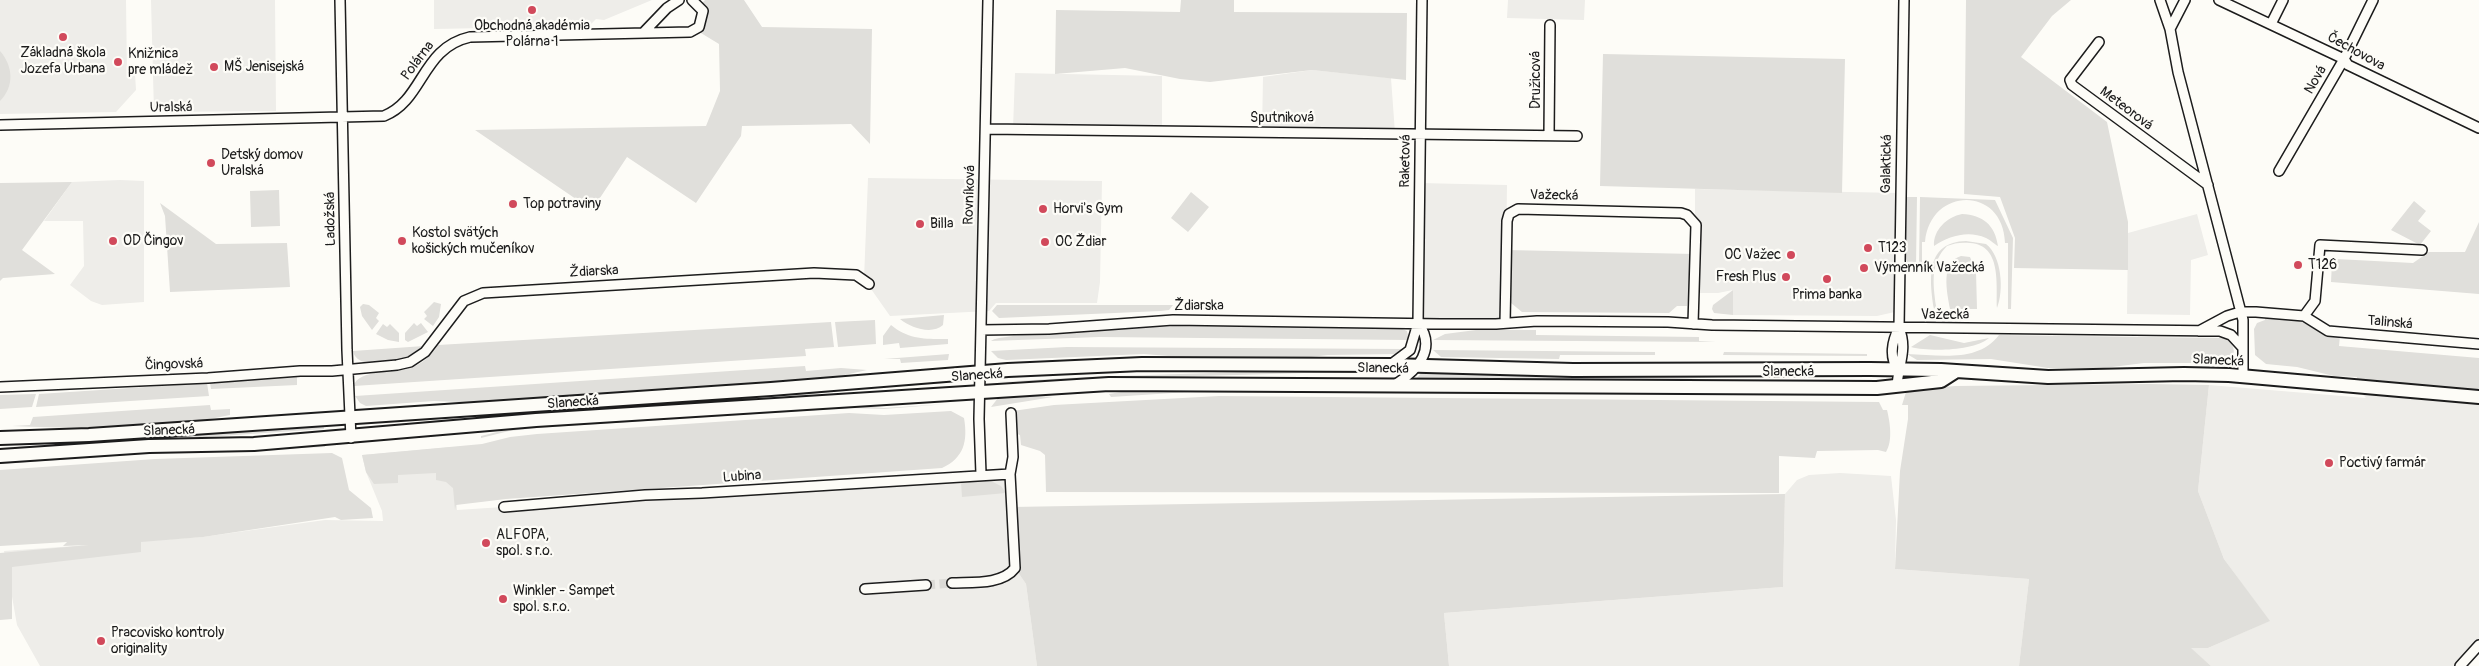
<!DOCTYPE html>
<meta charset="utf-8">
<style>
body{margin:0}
canvas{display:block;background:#fdfcf7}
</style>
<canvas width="2479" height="666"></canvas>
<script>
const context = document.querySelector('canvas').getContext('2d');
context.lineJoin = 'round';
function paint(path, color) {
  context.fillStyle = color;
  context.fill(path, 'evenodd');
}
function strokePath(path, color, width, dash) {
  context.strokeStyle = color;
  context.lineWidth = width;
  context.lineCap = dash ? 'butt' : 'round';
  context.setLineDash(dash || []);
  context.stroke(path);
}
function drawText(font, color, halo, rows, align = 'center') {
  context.font = font + ' Pangolin,sans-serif';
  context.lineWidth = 4.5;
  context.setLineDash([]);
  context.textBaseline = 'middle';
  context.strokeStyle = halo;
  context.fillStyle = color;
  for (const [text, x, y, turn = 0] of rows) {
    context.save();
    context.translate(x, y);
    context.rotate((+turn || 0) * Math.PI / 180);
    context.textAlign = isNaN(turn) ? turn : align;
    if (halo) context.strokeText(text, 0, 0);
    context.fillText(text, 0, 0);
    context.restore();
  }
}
paint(new Path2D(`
 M0,0H126L127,73L135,74L136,90L116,112L0,114Z
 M151,0H275L276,111L154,112Z
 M434,0H652L604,20L596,19L589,26L434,29Z
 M1508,0H1585L1584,20L1507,18Z
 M1312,70L1391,78L1395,133L1262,131L1263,77Z
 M1015,73L1162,76V132L1013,129Z
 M868,178L1102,181L1100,282L1097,303H996L989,311L890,316L864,279Z
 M120,180L144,181V302L102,305L91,301L70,285L84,266L83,221H44L72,182Z
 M1419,183L1507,185L1505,323H1418Z
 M1695,189L1900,193L1899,311L1877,316L1733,315V290L1718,293H1699L1695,254Z
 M2197,214L2208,255L2191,260L2190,315L2127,314L2128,233Z
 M2209,385L2366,398L2355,386L2479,397V645L2460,666H2211L2190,648H2208L2269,621L2224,559L2198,491Z
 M452,447L457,510L1010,474L1015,568L1026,584L1037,666H40L17,625L4,551L202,537L325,520L383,521L382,511L366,472L362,455Z
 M1840,473L1891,476L1896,520L1895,569L2029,579L2019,666H1449L1444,613L1783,587L1785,494L1797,480L1809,475Z`), '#eeede9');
paint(new Path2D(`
 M705,0H744L762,27L872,29L870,144L851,124L742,126L741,136L696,203L627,157L592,210L475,130L706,126L720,91L719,44L696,30L700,5Z
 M1181,0H1234V12L1407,13L1406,80L1312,70L1210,82L1180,79L1125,68L1055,74L1056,10L1180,12Z
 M1966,0H2071L2052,16L2021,57L2107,122L2128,222V270L2014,268L2015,238L2000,197L1964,194Z
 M0,51C13,66 15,86 0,101Z
 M1603,54L1845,59L1842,193L1600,186Z
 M72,182L22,250L55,274L3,278L0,281V183Z
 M279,190L280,226L251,227L250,191Z
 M1191,192L1209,207L1188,232L1171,218Z
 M1906,197H1917L1916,266L1908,265L1906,259Z
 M1920,197L1995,200L2013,238L2011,309H2008V243H2005C2003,185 1930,187 1925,242H1922V266H1919Z
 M2414,201L2426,211L2418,221L2431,231L2420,245L2391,230Z
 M160,203L216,244L287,243L290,287L170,292L165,216Z
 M1962,214C1983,215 1995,225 1998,246C1995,245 1991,240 1986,238C1968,230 1949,236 1934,246C1933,230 1947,217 1962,214Z
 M2479,222V294L2331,282L2332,262L2336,259L2413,263L2429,252H2465Z
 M1966,241L1986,244C2002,256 2004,291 1997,308C1996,285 2002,245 1970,243C1962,242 1954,243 1947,246C1930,263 1933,284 1936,306L1934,309C1929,278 1926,242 1966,241Z
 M1506,250L1695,254L1687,306H1677L1669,313L1522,312L1511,303Z
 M1961,256L1970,257L1976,271L1977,309H1950C1947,292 1940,262 1961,256Z
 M1733,290V315L1714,313L1712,309L1713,305Z
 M434,302L441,304L439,317L433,326L424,319L427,316L424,312Z
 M363,304L369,305L379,313L376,318L379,321L372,330L362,316L360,307Z
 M997,305H1173L1169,310L1161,311L999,318L992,311Z
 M944,315L943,325C932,335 911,328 900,319Z
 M2265,317L2297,320L2328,334L2340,336L2339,346L2479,358V392L2357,380V377L2334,376L2297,367L2266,364L2255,355L2254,329L2257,323L2265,320Z
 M875,320L876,344L838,347L835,322Z
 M831,322L834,347L805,349L806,356L354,386C357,369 397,373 411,368C423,363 431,356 438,345Z
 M414,323L417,326L421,323L428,332L408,342L405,340V333Z
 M383,324L387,327L390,324L399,333V342L388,340L376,334Z
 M891,325C909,340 926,339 948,339V344L900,348L899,343L883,345V336Z
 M1173,326L1400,328L1407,331L1409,340L1099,337L991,341C1001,332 1149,328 1173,326Z
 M1476,330H1536V335L1699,337V341L1716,342L1433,340L1445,334Z
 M1930,335L1964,343L1989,338C1974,351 1930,352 1911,347Z
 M1999,335L2222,338C2231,341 2236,347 2233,357L2225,363H2144L2104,368H2048L1991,359L1917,360L1907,354C1939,355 1978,363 1999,335Z
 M424,346C414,361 357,374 353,351Z
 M1067,347L1404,349L1396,354L1328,355L1292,359L1217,360L1144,354L1006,360L998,358L991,351Z
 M1433,350L1655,352V355H1560L1559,359L1441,357Z
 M1724,352L1867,354V356L1723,355Z
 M949,354L948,360L901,363L900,359H884Z
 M805,366L806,371L841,368L867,370L840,376L771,383L484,403L434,401L366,406L360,403L355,396Z
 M1305,370L1396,373H1305L997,382L1086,377Z
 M1422,372L1657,376L1867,375V377L1736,376L1662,380L1416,379Z
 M297,377V385L211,389L210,383Z
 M946,380V383L846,390L774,399L373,428L505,412Z
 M207,383L209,396L36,407L39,394Z
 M2149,384L2209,385L2198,491L2224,559L2270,621L2208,648H2191L2211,666H2019L2029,579L1895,569L1900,471L1908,419V405H1902L1906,392L1911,390L1955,386Z
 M1139,389L1866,393V395L1219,390L1111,397L1109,394Z
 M36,394L32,407L0,409V395Z
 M1011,395L1053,397L991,407L998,398Z
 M1219,396L1879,402L1883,410H1887C1890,422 1893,441 1886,452L1878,450L1817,451L1815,458L1779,456V493L1046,492L1045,455L1040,451L1021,445L1020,435L1014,433L1013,411L1054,405Z
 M947,404L884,409L849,408L537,428L509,431L481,438V436L509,429L537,426L848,405L884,408Z
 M210,405L211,410L230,409V415C159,430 85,429 12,426L30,425L33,417Z
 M951,411L964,418C968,441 964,458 942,468L506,499L456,505L455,510L453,488L446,482L436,480V473L398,475V483L374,484L366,472L362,455L482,444L510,437L537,434L849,413L884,415Z
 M324,424V429L0,451V448Z
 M325,445V447L155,453L0,464V462L155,451Z
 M332,453L342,458L349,490L371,508L373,518L341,520L335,517L203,537L141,542V552L12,567V619L0,620V553L89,545L63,546L67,542L0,546V470L155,459Z
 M991,481L1001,486L1006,493L962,497L961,482Z
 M1785,494L1783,587L1444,613L1449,666H1037L1026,584L1015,568L1011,507Z`), '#e0dfdb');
strokePath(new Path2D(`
 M926,585L952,583`), '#dbdad6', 9, [9, 4.5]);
const street = new Path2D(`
 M340,0L347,350L351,438
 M2160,0L2170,29L2178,72L2243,320V377
 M2219,0L2344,59L2348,65L2479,128
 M2271,24L2283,0
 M2170,29L2185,0
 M643,33L667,8L679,0
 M2099,42L2070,80L2072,85L2208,185
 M0,125L384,116C424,100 421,48 470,37L690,32L699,27L703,11L692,0
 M986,129L1577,136
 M1549,135L1550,25
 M2279,171L2344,59L2373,0
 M2304,316L2315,301L2320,245L2422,250
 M1505,323L1507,221L1509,214L1518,209L1681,213L1687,215L1696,225L1693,324
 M981,330L1049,329L1173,320L1441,324H1496L1537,321L1668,322L1712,325L2220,331L2231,335L2243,348
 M2199,331L2227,316L2240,312H2256L2304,316L2328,331L2479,344
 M1390,365L1410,350L1418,323L1422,0
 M1898,370C1889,357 1892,341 1899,328L1904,0
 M1396,384C1418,370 1437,348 1418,323
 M1897,386C1898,366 1908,349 1899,328
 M0,387L208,378L300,371H332L397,365L410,362L425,352L464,301L483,293L814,273L856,275L869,284
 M981,474L979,419L988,0
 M504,507L645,495L702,493L1010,474
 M952,583C972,582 1002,585 1015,568L1010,474L1013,457L1011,413
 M865,589L926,585
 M2460,666L2479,645`);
const secondary = new Path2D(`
 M0,438L89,435L771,389L1008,370L1142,364L1390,365L1573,370L1870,369L1941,370L2048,377L2184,374L2229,375L2479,397
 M0,456L149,446L254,444L536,420L1109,384L1877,388L1941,381L1955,372`);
strokePath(street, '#1c1c1c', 12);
strokePath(secondary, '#1c1c1c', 16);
strokePath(street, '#fdfcf7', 9);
strokePath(secondary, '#fdfcf7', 12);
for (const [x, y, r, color] of [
 [532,10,5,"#d1495b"],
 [63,37,5,"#d1495b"],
 [118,62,5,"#d1495b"],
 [214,67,5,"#d1495b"],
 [211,163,5,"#d1495b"],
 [513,204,5,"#d1495b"],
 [1043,209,5,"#d1495b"],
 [920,224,5,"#d1495b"],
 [113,241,5,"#d1495b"],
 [402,241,5,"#d1495b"],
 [1045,242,5,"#d1495b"],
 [1868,248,5,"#d1495b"],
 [1791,255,5,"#d1495b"],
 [2298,265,5,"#d1495b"],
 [1864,268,5,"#d1495b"],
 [1786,277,5,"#d1495b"],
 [1827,279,5,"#d1495b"],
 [2329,463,5,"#d1495b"],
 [486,543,5,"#d1495b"],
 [503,599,5,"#d1495b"],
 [101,641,5,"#d1495b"]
]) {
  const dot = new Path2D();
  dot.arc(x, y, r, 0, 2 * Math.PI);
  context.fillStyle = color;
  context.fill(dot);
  strokePath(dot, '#fdfcf7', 2);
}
drawText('14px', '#1c1c1c', '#fdfcf7', [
 ["Obchodná akadémia",532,26,"center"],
 ["Polárna 1",532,42,"center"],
 ["Základná škola",63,53,"center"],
 ["Jozefa Urbana",63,69,"center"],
 ["Knižnica",128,54],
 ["pre mládež",128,70],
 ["MŠ Jenisejská",224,67],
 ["Detský domov",221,155],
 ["Uralská",221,171],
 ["Top potraviny",523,204],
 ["Horvi's Gym",1053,209],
 ["Billa",930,224],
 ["Kostol svätých",412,233],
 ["košických mučeníkov",412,249],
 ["OD Čingov",123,241],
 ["OC Ždiar",1055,242],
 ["T123",1878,248],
 ["OC Važec",1781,255,"right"],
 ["T126",2308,265],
 ["Výmenník Važecká",1874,268],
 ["Fresh Plus",1776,277,"right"],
 ["Prima banka",1827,295,"center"],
 ["Poctivý farmár",2339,463],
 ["ALFOPA,",496,535],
 ["spol. s r.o.",496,551],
 ["Winkler - Sampet",513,591],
 ["spol. s.r.o.",513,607],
 ["Pracovisko kontroly",111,633],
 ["originality",111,649]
], 'left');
drawText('14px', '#1c1c1c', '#fdfcf7', [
 ["Čechovova",2356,52,29],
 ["Polárna",418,61,-53],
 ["Družicová",1536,80,-90],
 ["Nová",2316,80,-60],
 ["Uralská",171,108,-1],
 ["Meteorová",2126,109,37],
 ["Sputniková",1282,118],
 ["Raketová",1406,161,-89],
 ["Galaktická",1887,164,-89],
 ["Rovníková",970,195,-88],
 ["Važecká",1554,196,1],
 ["Ladožská",331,219,-91],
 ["Ždiarska",594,272,-3],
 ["Ždiarska",1199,306],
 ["Važecká",1945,315],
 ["Talinská",2390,323,5],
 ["Slanecká",2218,361,3],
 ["Čingovská",174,365,-2],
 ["Slanecká",1383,369,1],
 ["Slanecká",1788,372],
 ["Slanecká",977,376,-4],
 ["Slanecká",573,403,-4],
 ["Slanecká",169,431,-2],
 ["Lubina",742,477,-4]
]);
</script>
